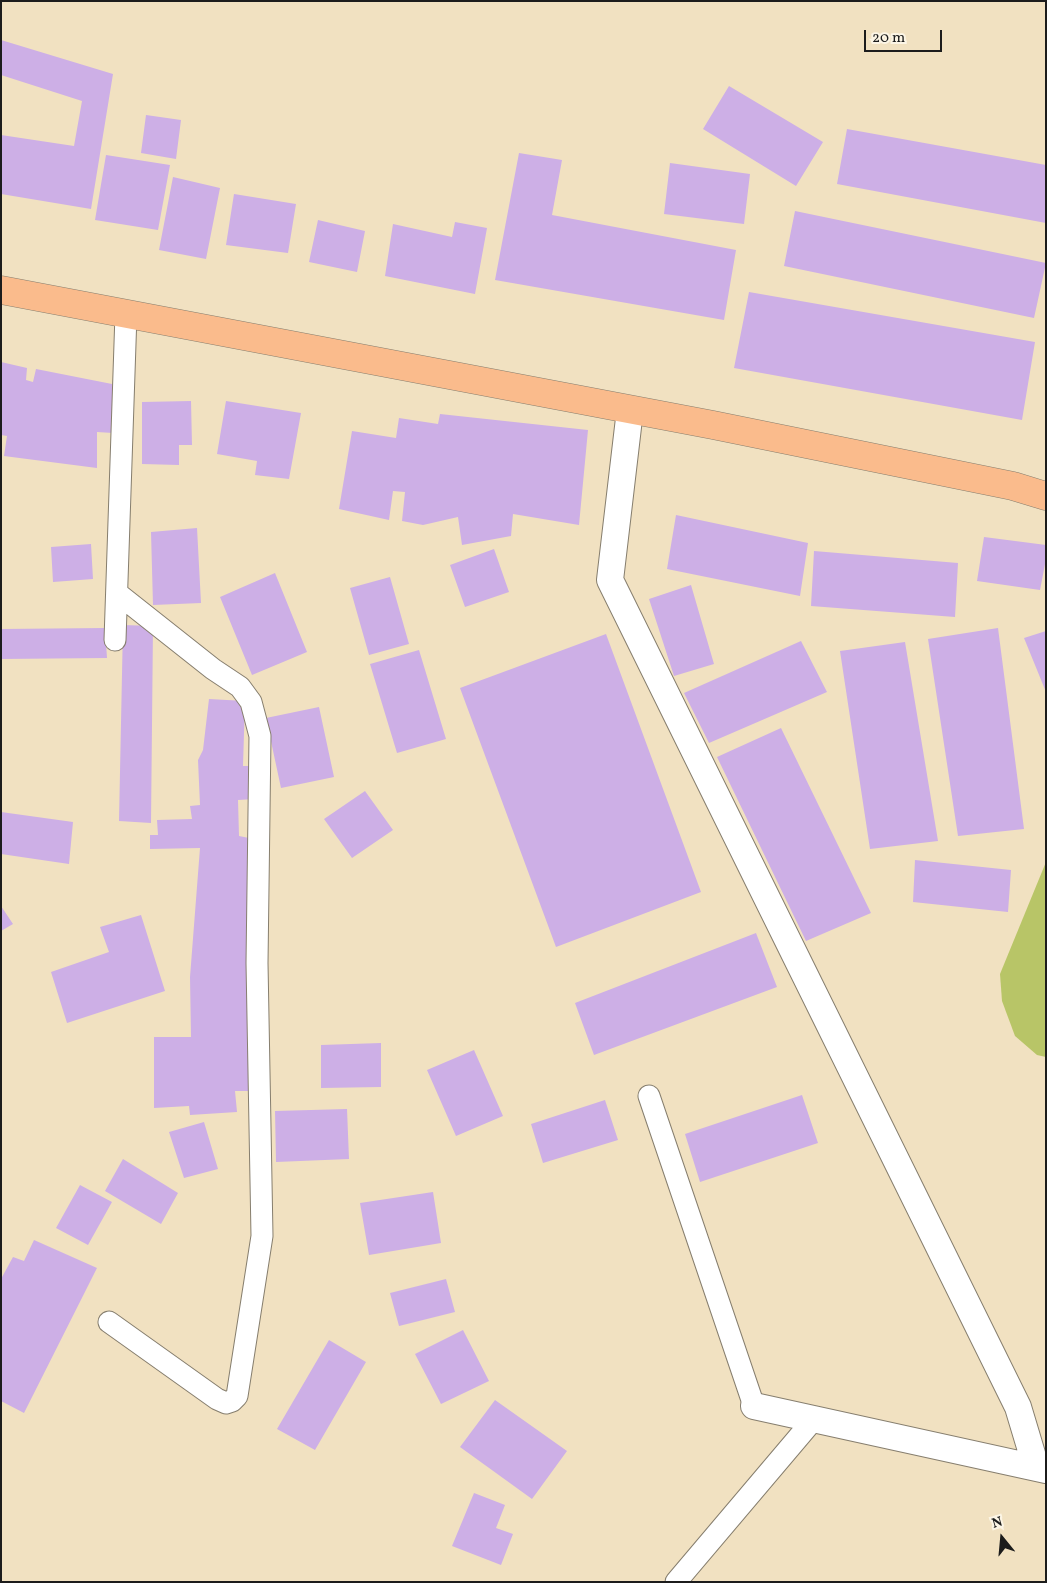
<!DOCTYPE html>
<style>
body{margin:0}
#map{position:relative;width:1047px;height:1583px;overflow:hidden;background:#f1e1c1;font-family:Vollkorn,serif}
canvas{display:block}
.frame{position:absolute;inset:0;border:2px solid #1c1c1c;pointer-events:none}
.north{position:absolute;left:977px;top:1513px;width:50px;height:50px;-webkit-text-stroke:4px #fcf5e5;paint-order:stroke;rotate:343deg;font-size:14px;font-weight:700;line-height:20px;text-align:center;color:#1c1c1c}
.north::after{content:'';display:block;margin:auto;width:18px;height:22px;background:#1c1c1c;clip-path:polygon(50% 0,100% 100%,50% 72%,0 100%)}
.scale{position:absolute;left:864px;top:30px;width:78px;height:22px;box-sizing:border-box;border:2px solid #1c1c1c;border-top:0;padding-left:6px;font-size:15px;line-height:18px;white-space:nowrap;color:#1c1c1c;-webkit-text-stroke:4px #fcf5e5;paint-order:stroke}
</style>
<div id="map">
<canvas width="1047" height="1583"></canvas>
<div class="frame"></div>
<div class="north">N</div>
<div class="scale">20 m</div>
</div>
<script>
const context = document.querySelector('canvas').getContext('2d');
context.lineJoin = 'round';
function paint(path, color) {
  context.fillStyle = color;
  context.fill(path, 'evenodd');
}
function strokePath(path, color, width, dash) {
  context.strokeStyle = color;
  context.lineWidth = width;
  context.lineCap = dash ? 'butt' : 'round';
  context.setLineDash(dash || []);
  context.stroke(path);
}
paint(new Path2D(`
 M1046,862V1057L1037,1055L1015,1036L1002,1001L1000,974Z`), '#b8c567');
paint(new Path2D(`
 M1,40L113,74L91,209L1,194V135L74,146L82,101L1,75Z
 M729,86L823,142L796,186L703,129Z
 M146,115L181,120L176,159L141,153Z
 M847,129L1046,165V223L837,184Z
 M519,153L562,160L552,215L736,250L724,320L495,280Z
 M106,155L170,165L158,230L95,220Z
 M670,163L750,174L744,224L664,214Z
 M173,177L220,188L206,259L159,250Z
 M234,194L296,204L288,253L226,245Z
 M795,211L1046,263L1034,318L784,266Z
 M318,220L365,231L357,272L309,262Z
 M455,222L487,228L475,294L385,276L393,224L452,237Z
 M749,292L1035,342L1022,420L734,368Z
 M1,362L27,368L26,380L33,382L36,369L112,384L113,433L97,432V468L4,456L7,436L1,435Z
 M191,401L192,445H179V465L142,464V402Z
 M226,401L301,413L289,479L255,475L257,461L217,454Z
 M440,414L588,430L579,525L513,514L511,536L462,545L458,517L423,525L402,521L405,492L393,491L389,520L339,509L352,431L396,438L399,418L438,424Z
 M676,515L808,543L800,596L667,569Z
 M197,528L201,603L153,605L151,532Z
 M984,537L1046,545V559L1040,590L977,581Z
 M91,544L93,579L53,582L51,547Z
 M494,549L509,592L465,607L450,565Z
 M814,551L958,563L955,617L811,606Z
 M275,573L307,652L252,675L220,597Z
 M390,577L409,644L369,655L350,588Z
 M691,585L714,664L674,676L649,599Z
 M123,625L153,626L151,823L119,821Z
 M105,628L107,658L1,659V629Z
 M998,628L1024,829L958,836L928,639Z
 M1046,631V692L1024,638Z
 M606,634L701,892L556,947L460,688Z
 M801,641L827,692L709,743L684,693Z
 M905,642L938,841L870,849L840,651Z
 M419,650L446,739L397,753L370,664Z
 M209,699L245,701L243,766H250L255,799L238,800L239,836L249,838V1091H235L237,1112L190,1115L189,1106L154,1108V1037H191L190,977L200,848L150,849V835H158L157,820L192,819L190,806L200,805L198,760L203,750Z
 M319,707L334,777L281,788L266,718Z
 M781,728L871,913L806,941L717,757Z
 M365,791L393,830L352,858L324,819Z
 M1,812L73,822L69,864L1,854Z
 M915,860L1011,870L1008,912L913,902Z
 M1,906L13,924L1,931Z
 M141,915L165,991L67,1023L51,972L109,952L100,927Z
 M756,933L777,987L594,1055L575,1003Z
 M381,1043V1087L321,1088V1045Z
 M474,1050L503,1116L456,1136L427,1070Z
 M802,1095L818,1143L700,1182L685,1134Z
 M605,1100L618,1140L543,1163L531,1124Z
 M347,1109L349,1159L276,1162L275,1111Z
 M204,1122L218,1169L184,1178L169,1132Z
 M123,1159L178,1193L161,1224L105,1191Z
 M80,1185L112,1202L88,1245L56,1228Z
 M433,1192L441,1243L369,1255L360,1203Z
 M34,1240L97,1268L24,1413L1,1401V1279L13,1257L24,1261Z
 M446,1279L455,1312L399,1326L390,1293Z
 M463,1330L489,1381L441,1404L415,1354Z
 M329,1340L366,1362L315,1450L277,1429Z
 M495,1400L567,1451L532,1499L460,1447Z
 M474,1493L505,1505L496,1528L513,1534L501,1565L452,1546Z`), '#cdafe6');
const minor = new Path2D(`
 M115,640L126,314
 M649,1096L754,1406
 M109,1322L217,1399L226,1403L232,1401L237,1396L262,1236L257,963L260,736L251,702L240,687L213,669L117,593
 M676,1582L814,1419`);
const tertiary = new Path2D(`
 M630,410L610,580L1018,1407L1036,1467
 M754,1406L1046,1470`);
const trunk = new Path2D(`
 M1,290L713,425L1013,486L1046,496`);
strokePath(minor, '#867e6e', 23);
strokePath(tertiary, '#867e6e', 28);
strokePath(trunk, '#867e6e', 29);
strokePath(minor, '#fff', 21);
strokePath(tertiary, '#fff', 26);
strokePath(trunk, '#fabb8c', 28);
</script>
